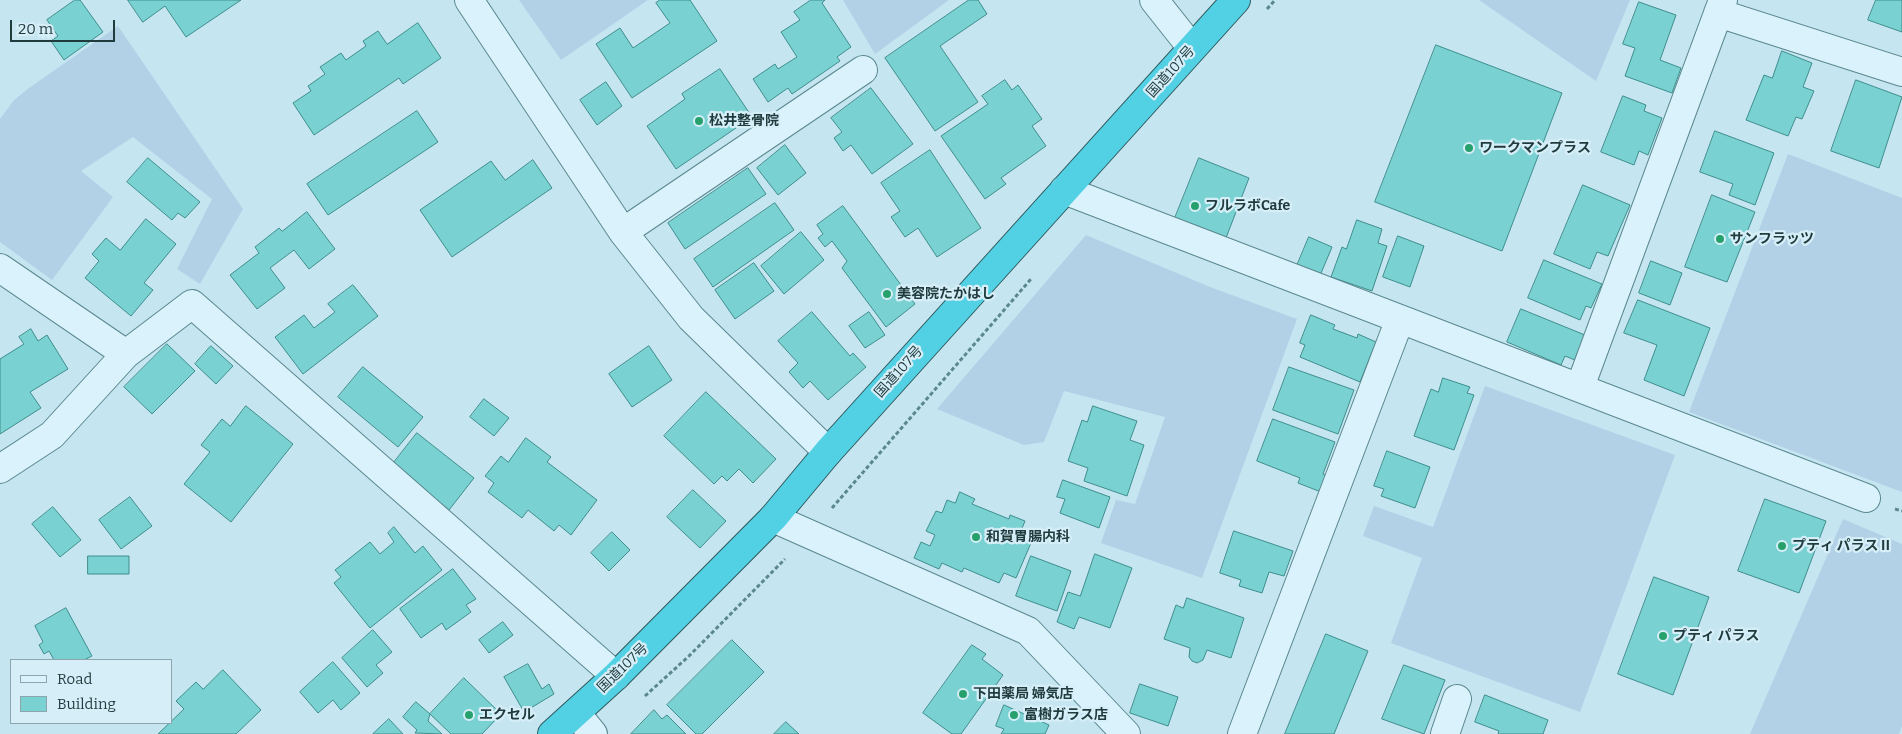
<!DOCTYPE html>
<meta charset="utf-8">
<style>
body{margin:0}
#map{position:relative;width:1902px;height:734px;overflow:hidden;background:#c5e5f1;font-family:Bitter,serif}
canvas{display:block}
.legend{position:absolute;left:10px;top:659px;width:162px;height:65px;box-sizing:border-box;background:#d6eef8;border:1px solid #8da6ad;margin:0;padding:6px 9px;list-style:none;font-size:15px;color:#1f3b3d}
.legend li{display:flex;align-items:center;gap:10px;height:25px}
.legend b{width:25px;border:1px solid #8da6ad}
.scale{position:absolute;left:10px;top:20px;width:105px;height:22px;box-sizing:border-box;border:2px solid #1f3b3d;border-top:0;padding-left:6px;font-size:15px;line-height:18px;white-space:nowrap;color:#1f3b3d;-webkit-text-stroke:4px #d6eef8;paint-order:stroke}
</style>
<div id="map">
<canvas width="1902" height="734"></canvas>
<ul class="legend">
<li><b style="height:6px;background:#daf2fb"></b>Road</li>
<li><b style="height:14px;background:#79d1d1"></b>Building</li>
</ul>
<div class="scale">20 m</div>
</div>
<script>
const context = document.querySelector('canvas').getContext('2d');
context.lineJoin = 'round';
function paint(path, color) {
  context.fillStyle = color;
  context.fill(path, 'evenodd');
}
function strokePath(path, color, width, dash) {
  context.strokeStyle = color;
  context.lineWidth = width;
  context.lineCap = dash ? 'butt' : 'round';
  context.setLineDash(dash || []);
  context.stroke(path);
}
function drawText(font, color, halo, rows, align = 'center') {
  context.font = font + ' Bitter,"Noto Sans JP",serif';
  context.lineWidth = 4.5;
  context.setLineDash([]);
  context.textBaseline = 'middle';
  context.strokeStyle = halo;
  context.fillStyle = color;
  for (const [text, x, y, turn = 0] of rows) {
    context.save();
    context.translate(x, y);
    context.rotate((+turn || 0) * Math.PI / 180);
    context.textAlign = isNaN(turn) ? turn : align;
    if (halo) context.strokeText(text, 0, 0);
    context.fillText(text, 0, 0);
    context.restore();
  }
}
paint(new Path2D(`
 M519,0H648L561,60Z
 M843,0H949L875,54Z
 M1479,0H1630L1596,81Z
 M118,26L243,209L200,284L177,269L212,199L133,137L81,171L113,197L52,280L0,242V119L14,100L29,88Z
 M1788,154L1902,198V492L1689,412Z
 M1086,235L1210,287L1297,319L1202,578L1101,543L1116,500L1135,504L1165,417L1064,391L1044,442L1024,445L937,409Z
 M1485,386L1675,455L1580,712L1391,643L1422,558L1363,536L1374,506L1433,527Z
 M1843,519L1902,544V726L1899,734H1750Z`), '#b2d1e7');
const building = new Path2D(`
 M75,0H80L103,32L64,60L51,41L58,36L47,20Z
 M128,0H241L186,37L165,6L143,22Z
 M660,0H690L717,41L632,98L596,44L620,28L633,48L670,23L656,3Z
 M811,0H825L822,3L851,47L837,57L840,61L792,94L788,88L768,102L753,79L775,64L778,69L797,57L781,32L800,20L794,12Z
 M969,0H978L987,14L940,46L978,102L935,131L885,58Z
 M1876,0H1902V32L1868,20Z
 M1639,2L1676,15L1660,60L1681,68L1672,93L1625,76L1635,48L1623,44Z
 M418,23L441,58L403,84L399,78L314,135L293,103L311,91L308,86L325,74L320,67L341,53L346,60L366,46L363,41L378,31L387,44Z
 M1436,45L1562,93L1502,251L1375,202Z
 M1782,51L1812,63L1803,87L1814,91L1802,119L1796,117L1788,136L1746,120L1764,75L1772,78Z
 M720,69L752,117L676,169L647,126L685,99L682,94Z
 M1005,80L1012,90L1018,85L1042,119L1032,126L1046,146L1001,178L1006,184L985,199L941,136L988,104L982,96Z
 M1856,80L1902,97L1879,168L1831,151Z
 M606,82L622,106L597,125L580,100Z
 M871,88L913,144L872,174L851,145L843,151L834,138L842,132L831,118Z
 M1623,96L1646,105L1644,111L1662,118L1648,155L1639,151L1634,165L1601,152Z
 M417,111L438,142L328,215L307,184Z
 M1715,131L1774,153L1755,205L1729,195L1733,184L1700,172Z
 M785,145L806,173L778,195L757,168Z
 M930,150L981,228L937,257L918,228L905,237L891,217L900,211L881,183Z
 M148,158L200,202L185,218L178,213L172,220L127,182Z
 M1199,158L1249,178L1226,238L1175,218Z
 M533,160L552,188L452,257L420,210L491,161L505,180Z
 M748,168L766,194L685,249L668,223Z
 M1583,185L1630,205L1608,256L1597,252L1590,269L1554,254Z
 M1712,195L1755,212L1727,282L1685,267Z
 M775,203L794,230L713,287L694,259Z
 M843,206L915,304L886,327L842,268L847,261L832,241L825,247L818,238L823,234L817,225Z
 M307,212L335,249L309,269L294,250L270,268L285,288L257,309L230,275L259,253L255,247L279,228L282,231Z
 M146,219L176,244L144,283L153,290L131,316L85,278L99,261L92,254L106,238L120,250Z
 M1357,220L1382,229L1378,243L1387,246L1372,291L1331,277L1342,247L1346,249Z
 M801,232L824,260L784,294L761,266Z
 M1398,236L1424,246L1410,287L1383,277Z
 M1309,237L1332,247L1319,278L1296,268Z
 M1544,260L1602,284L1591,308L1586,306L1580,320L1528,298Z
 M1651,261L1682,273L1670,305L1639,293Z
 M754,263L774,291L735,319L715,290Z
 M353,285L378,316L303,374L275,337L304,315L314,328L335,312L328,304Z
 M1638,300L1710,328L1684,396L1644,380L1657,345L1624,333Z
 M1521,309L1585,335L1575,360L1565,356L1561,365L1507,342Z
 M812,312L850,356L853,353L866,367L828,400L810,381L803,388L789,372L798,363L778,341Z
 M869,312L885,335L865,348L849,326Z
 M1311,315L1335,325L1333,329L1357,338L1358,334L1376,342L1360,382L1300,357L1305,345L1300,343Z
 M31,329L38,341L47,335L68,369L30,392L41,408L0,434V359L24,344L19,337Z
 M167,344L195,371L152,414L124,387Z
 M211,346L233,366L216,384L195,364Z
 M649,346L672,380L632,407L609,374Z
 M363,367L423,417L398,447L338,397Z
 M1289,367L1354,390L1338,434L1273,410Z
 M1443,378L1470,387L1467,393L1474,395L1454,450L1414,436L1431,389L1438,392Z
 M706,392L776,459L753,483L739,469L727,481L722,476L714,484L664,436Z
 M484,399L509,418L494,436L470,417Z
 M246,406L293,444L231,522L184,484L210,452L201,445L222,419L230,426Z
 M1093,406L1137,421L1130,440L1144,445L1127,496L1084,481L1088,468L1068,461L1082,420L1087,422Z
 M1273,419L1335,442L1323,474L1327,476L1321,492L1298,483L1300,478L1257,461Z
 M417,433L474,478L449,510L392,465Z
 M526,438L551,457L547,462L597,500L571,535L559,525L554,531L528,510L522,518L488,492L494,483L485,476L501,456L508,462Z
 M1387,451L1430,467L1415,508L1381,496L1384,489L1374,486Z
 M1063,480L1110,497L1099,528L1060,513L1065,499L1057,497Z
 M693,490L726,521L700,548L667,517Z
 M960,492L975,499L972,504L1009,519L1010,515L1025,521L1018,538L1031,543L1016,578L1004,573L999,583L964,568L962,572L942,563L939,569L914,558L921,542L930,546L935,535L926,531L936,511L942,513L947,500L955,503Z
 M130,497L152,526L121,549L99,520Z
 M1765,499L1826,521L1799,593L1738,571Z
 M53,507L81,540L60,557L32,524Z
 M394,527L415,553L423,546L442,570L370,628L334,583L341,577L335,570L370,542L380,554L394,542L388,533Z
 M1234,531L1293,551L1284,576L1269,572L1262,593L1239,586L1241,580L1220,573Z
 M612,532L630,550L609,571L591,553Z
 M1095,554L1132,568L1110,628L1079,617L1074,629L1057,622L1068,592L1080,596Z
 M88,556H129V574H88Z
 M1031,556L1071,571L1057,611L1016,596Z
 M453,569L476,599L466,605L471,612L446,630L442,623L421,638L400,609Z
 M1654,577L1709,597L1673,695L1618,674Z
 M1187,598L1244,618L1231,658L1207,650L1203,660L1197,663L1192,661L1189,657L1190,648L1164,639L1176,605L1183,608Z
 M66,608L92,656L84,660H54L49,651L44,654L39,645L43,642L35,626Z
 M503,622L513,635L489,653L479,640Z
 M373,630L392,652L376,665L383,673L367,687L342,658Z
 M1326,634L1368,651L1334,734H1285Z
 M732,640L764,672L702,734H696L667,705Z
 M972,645L986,654L982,659L1003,675L961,734H952L923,713Z
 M333,662L360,693L341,710L333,700L318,713L300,692Z
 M528,664L542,689L549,684L554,694L524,712L504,677Z
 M1404,665L1445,680L1424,734L1382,719Z
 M223,670L261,710L236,734H158L184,709L176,701L196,682L203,689Z
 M464,678L501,714L482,734H451L430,714Z
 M1140,684L1178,697L1168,726L1130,713Z
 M1485,695L1548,720L1543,734H1498L1499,731L1475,722Z
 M416,702L430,714L428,721L442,734L415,733L417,730L403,717Z
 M1004,705L1049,725L1045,734H1001L1004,729L996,726Z
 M654,710L662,719L667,715L686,734H631Z
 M389,719L403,734H373Z
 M786,722L799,734H774Z`);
paint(building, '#79d1d1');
strokePath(building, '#3e8e8c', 1);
const minor = new Path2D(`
 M469,0L623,232L691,318L828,452
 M1154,0L1192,48
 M1718,13L1902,72
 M1064,190L1866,498
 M623,232L863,70
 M0,268L126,354
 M1580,387L1723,0
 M0,469L52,435L126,354L192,304L616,676
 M773,518L1028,631L1126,734
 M576,713L593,734
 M1242,734L1400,319
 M1445,734L1457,699`);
const highway = new Path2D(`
 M552,734L616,676L773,518L828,452L1236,0`);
strokePath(minor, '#5a888e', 30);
strokePath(highway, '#2e595b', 30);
strokePath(new Path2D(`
 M1267,9L1275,0
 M832,508L1031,279
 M1895,509L1902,511
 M645,696L689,656L785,559`), '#5a888e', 3, [4, 2.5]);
strokePath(minor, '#daf2fb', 28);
strokePath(highway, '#52d0e4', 28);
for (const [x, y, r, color] of [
 [699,121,5,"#26a16c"],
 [1469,148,5,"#26a16c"],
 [1195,206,5,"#26a16c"],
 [1720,239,5,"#26a16c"],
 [887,294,5,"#26a16c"],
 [976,537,5,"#26a16c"],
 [1782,546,5,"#26a16c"],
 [1663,636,5,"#26a16c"],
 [963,694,5,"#26a16c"],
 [469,715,5,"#26a16c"],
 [1014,715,5,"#26a16c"]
]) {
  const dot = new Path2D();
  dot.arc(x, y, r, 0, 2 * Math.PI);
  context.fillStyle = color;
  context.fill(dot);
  strokePath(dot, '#d6eef8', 2);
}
drawText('14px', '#1f3b3d', '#d6eef8', [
 ["国道107号",1171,72,-48],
 ["国道107号",899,372,-48],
 ["国道107号",623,668,-44]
]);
drawText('bold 14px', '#1f3b3d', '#d6eef8', [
 ["松井整骨院",709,121],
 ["ワークマンプラス",1479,148],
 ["フルラボCafe",1205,206],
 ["サンフラッツ",1730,239],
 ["美容院たかはし",897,294],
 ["和賀胃腸内科",986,537],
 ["プティ パラスⅡ",1792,546],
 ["プティ パラス",1673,636],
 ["下田薬局 婦気店",973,694],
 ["エクセル",479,715],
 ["富樹ガラス店",1024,715]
], 'left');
</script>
